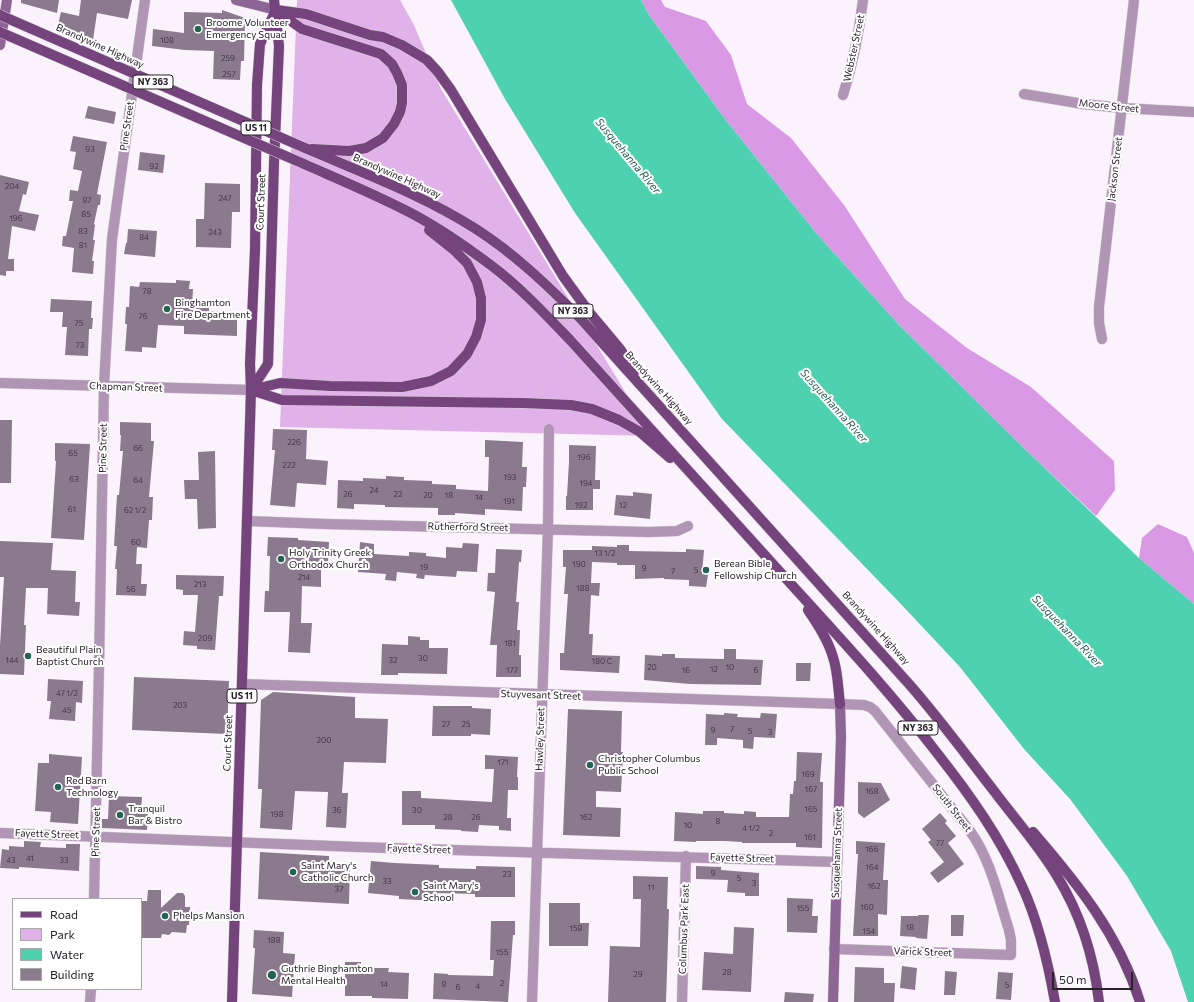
<!DOCTYPE html>
<style>
body{margin:0}
#map{position:relative;width:1194px;height:1002px;overflow:hidden;background:#fbf3fc;font-family:Commissioner,sans-serif}
canvas{display:block}
.legend{position:absolute;left:12px;top:898px;width:130px;height:92px;box-sizing:border-box;background:#fff;border:1px solid #a9a7aa;margin:0;padding:5px 7px;list-style:none;font-size:12px;color:#29222b}
.legend li{display:flex;align-items:center;gap:8px;height:20px}
.legend b{width:20px;border:1px solid #a9a7aa}
.scale{position:absolute;left:1052px;top:972px;width:81px;height:18px;box-sizing:border-box;border:2px solid #29222b;border-top:0;padding-left:5px;font-size:12px;line-height:14px;white-space:nowrap;color:#29222b;-webkit-text-stroke:3px #fff;paint-order:stroke}
</style>
<div id="map">
<canvas width="1194" height="1002"></canvas>
<ul class="legend">
<li><b style="height:5px;background:#75447d"></b>Road</li>
<li><b style="height:11px;background:#e1b1e9"></b>Park</li>
<li><b style="height:11px;background:#4ed1b0"></b>Water</li>
<li><b style="height:11px;background:#8b798e"></b>Building</li>
</ul>
<div class="scale">50 m</div>
</div>
<script>
const context = document.querySelector('canvas').getContext('2d');
context.lineJoin = 'round';
function paint(path, color) {
  context.fillStyle = color;
  context.fill(path, 'evenodd');
}
function strokePath(path, color, width, dash) {
  context.strokeStyle = color;
  context.lineWidth = width;
  context.lineCap = dash ? 'butt' : 'round';
  context.setLineDash(dash || []);
  context.stroke(path);
}
function drawText(font, color, halo, rows, align = 'center') {
  context.font = font + ' Commissioner,sans-serif';
  context.lineWidth = 4;
  context.setLineDash([]);
  context.textBaseline = 'middle';
  context.strokeStyle = halo;
  context.fillStyle = color;
  for (const [text, x, y, turn = 0] of rows) {
    context.save();
    context.translate(x, y);
    context.rotate((+turn || 0) * Math.PI / 180);
    context.textAlign = isNaN(turn) ? turn : align;
    if (halo) context.strokeText(text, 0, 0);
    context.fillText(text, 0, 0);
    context.restore();
  }
}
paint(new Path2D(`
 M297,0H400L414,25L441,89L652,436L280,427Z`), '#e1b1e9');
paint(new Path2D(`
 M641,0H661L665,7L706,21L731,55L747,104L791,138L844,205L905,299L967,348L1031,387L1114,461L1115,490L1096,516L1031,455L899,325L816,233L725,119L649,15Z
 M1158,524L1187,537L1194,553V604L1139,558L1142,538Z`), '#d999e4');
paint(new Path2D(`
 M451,0H641L649,15L725,119L816,233L899,325L1031,455L1139,558L1194,604V1002H1188L1171,951L1127,876L1070,799L1024,749L960,667L899,602L722,419L575,213L505,99Z`), '#4ed1b0');
paint(new Path2D(`
 M21,0H59L57,13L21,3Z
 M81,0H132L128,19L97,13L93,40L58,25L61,12L79,16Z
 M222,10L245,18L244,61H241L240,80L213,79L214,51L185,50L152,46L153,29L184,33V12L222,13Z
 M88,106L116,112L114,124L85,118Z
 M73,136L107,142L97,194L101,195L100,205H98L94,224L95,225L93,240H95L92,261H94L93,274L72,272L74,248L62,246L63,236H66L73,201H69L70,190L78,191L82,171L73,169L76,152L70,151Z
 M140,152L165,155L163,173L138,170Z
 M0,175L29,182L26,195L23,194L19,211L39,215L35,231L12,226L8,259H14V271H6V276L0,275Z
 M205,183L240,184V212H232L231,248L196,247V219H204Z
 M128,229L157,231L155,257L124,254L126,243H127Z
 M176,280L190,281L189,289H193L192,306H209V311L237,312V336L184,334V326L158,325L156,348L142,347V352L125,351L127,324H125L126,307H129L130,286L139,287L140,282L176,283Z
 M51,299L92,301L91,318H93L92,329H89L88,356L65,355L67,327H62L63,312H50Z
 M0,420H12L11,483H0Z
 M120,422L151,423V441H154L149,497H153L152,520H149L147,548L137,547L136,564H142L141,584H147L146,596L116,595L117,569H115L117,546H114L117,495H119L123,451H120L121,435H120Z
 M273,429L307,430L306,459L328,461L326,485L297,483L295,507L270,505L275,450H272Z
 M485,440L523,442L522,467H527L526,487H523L522,511L485,509V515L455,513V515H438V508L385,507V505L354,504V509L337,508L338,480L363,481V478L386,479V476L404,477V480L432,481V484L456,485V489L488,491L489,457H485Z
 M55,443L90,444L84,540L51,538L56,461H55Z
 M569,445L596,446L595,480H600V489H593V510H566V496H567L569,462Z
 M215,451L216,528L198,529L197,499H185L184,480H199L198,452Z
 M633,492L652,494L650,519L614,515L616,495L633,496Z
 M268,537L298,538V540L329,542L328,563L321,562V587L302,586L301,623H312L310,653L288,652L290,612H264L265,591H269L270,556H267Z
 M0,541L53,543L51,570L76,571L75,602H80L79,616L47,614L48,588H26L24,625H26L24,675L0,674V646L4,577H0Z
 M360,542L374,544V554L409,556V552L426,553V556L446,558V547L462,548L463,543L479,544L477,572L457,571L456,577L425,575L424,579L416,578L417,574L397,572L396,581L385,580L386,574L358,572Z
 M617,545H629V551L686,552V549L704,550L702,574L708,575L706,587L689,586V580L664,579V578L635,579V565H617V563L592,562L591,583H600L599,596L591,595L589,634H593L592,655L620,656L619,673L560,670V653H564L568,594H564L566,567H563V550H592V546L617,547Z
 M496,549L522,550L521,562H519L516,602H519L517,630H520L519,655H521V677H496L497,645H490L495,592L487,591L488,573H495Z
 M176,575L224,576L223,596H219L215,650L197,649V646L183,645L184,631L195,632L198,595H183V590L176,589Z
 M408,636L420,637V640H429V648H448L447,674L398,673V675H381L382,644L408,645Z
 M724,649H736V659L763,660L761,685L690,684L644,680L645,655L662,656V654H675V658L724,659Z
 M796,663H811L810,681H796Z
 M134,677L229,681L227,734L132,730Z
 M48,679L83,681L82,703L76,702L75,721L49,719L51,701H47Z
 M273,692L355,697V718L388,719L386,763L344,762L342,793H348L346,828L326,827L328,792L295,791L292,830L260,828L262,789H258L261,700Z
 M433,706H472V708L491,709L490,735L471,734V736H432Z
 M568,709L622,711L621,752H623L621,792L596,791V807L621,808L620,837L563,835Z
 M724,713L738,714L737,717L760,718L761,713L777,714L775,738L754,737L753,749L743,748V740L717,738V745H705L706,714L724,715Z
 M797,752L822,753L820,782H823L822,848L796,847V843H742V842L724,841H696V842L674,841L675,812L703,814V811H724V813L744,814V811L756,812V817H789L790,794H793L794,781H796Z
 M49,754L82,757L78,824L50,822L51,812L35,811L38,763H49Z
 M485,755L518,757L517,777H518V790H508L507,818H511V831L499,830V826L479,825L478,832L461,831V830L435,829V825H402V791H421V798L492,802L494,769H485Z
 M858,782L881,783L890,800L864,818L858,813Z
 M109,796L142,797L141,811L148,812L147,830L102,828V819H108Z
 M940,813L947,821L945,823L956,836L948,843L964,864L938,883L930,873L944,862L928,842L931,840L922,829Z
 M24,841L41,842L40,847L66,848V844H80L79,871L19,867V869L0,868L2,849L9,850V846L24,847Z
 M856,841L885,843L883,880H888L887,915L878,914V936H853L858,854H856Z
 M260,852L329,856V864L350,863L349,904L258,899Z
 M371,861L394,863L439,865V868L476,869V866L515,867V897H475V894L438,893V901L399,899V896L368,893Z
 M696,866L721,867V870L759,873V896H745V893L727,892L728,880L696,879Z
 M633,876L668,877L667,909H669L666,1002H608L610,946L640,947L641,899H633Z
 M148,890H161V908L177,893H183L185,896V907H190L189,925H187L186,933L172,932L169,935L162,934L161,938H141V901H147Z
 M787,898L813,899L812,916H818L817,933L787,932Z
 M549,903H580V923H589L588,946H549Z
 M918,915H929L927,939L916,938V937L900,936L901,916H918Z
 M951,915H964L963,936H951Z
 M491,921H515V935H513L508,1002L433,999L434,973L448,974V975L493,976L494,960H490Z
 M734,927L754,928L751,992L702,990L704,952L733,954Z
 M254,930L284,932L283,953L295,954L292,997L252,994L255,948H253Z
 M345,962H361V968H389L388,972L409,973L408,999L372,998V996H345Z
 M902,966L917,968L915,990L900,988Z
 M855,967L884,968V983H895L894,1002H854Z
 M945,971L957,972L955,995H944Z
 M998,972L1013,973L1011,1000L996,999Z
 M785,992L814,994L813,1002H784Z`), '#8b798e');
const street = new Path2D(`
 M1024,94L1083,104L1122,108L1194,112
 M843,95C853,64 859,33 863,0
 M1102,339L1099,323V307L1134,0
 M0,383L251,390
 M247,521L326,524L649,532L677,531L688,526
 M242,684L840,704L864,705L870,707L875,711L970,831C991,860 998,896 1009,930L1011,940V955L834,949
 M0,833L358,847L837,862
 M94,899L99,666L104,386L112,239L145,0
 M90,1002L91,989
 M532,1002L548,529L549,429
 M682,1002L686,856`);
const secondary = new Path2D(`
 M236,0L276,10
 M0,45L7,0
 M833,1002L841,737L840,704`);
const primary = new Path2D(`
 M276,10L306,14L370,35L383,37L402,45L427,60L438,72L451,90L563,276L589,312L620,349L635,371
 M277,11L302,29L381,54L392,64L397,73L402,85V103L400,112L394,124L383,138L366,148L349,151L312,149
 M305,148C363,173 423,195 476,229C515,254 548,286 580,318L909,684C939,718 966,755 994,791C1015,819 1039,846 1057,876C1081,915 1094,957 1099,1002
 M304,164C338,179 372,193 405,210C435,225 464,245 492,266C521,288 546,315 571,341C644,422 717,502 790,583C840,638 891,693 937,753C970,795 1000,837 1022,886C1039,923 1048,962 1055,1002
 M251,390L282,400L523,403L571,405L592,409L619,420L640,432L670,458
 M251,390L280,383L330,386L402,387L431,381L451,371L467,354L476,337L481,320V298L477,282L467,263L454,250L429,230
 M251,390L268,364L274,163L279,46L274,0
 M808,610C818,625 828,640 833,657C838,672 838,688 840,704
 M1033,832C1078,884 1119,935 1140,1002
 M232,1002L251,390L250,364L255,250L257,85L260,44L276,10`);
strokePath(street, '#d5cdd6', 11);
strokePath(secondary, '#d5cdd6', 11);
strokePath(primary, '#d5cdd6', 11);
strokePath(street, '#b195b5', 10);
strokePath(secondary, '#8e6695', 10);
strokePath(primary, '#75447d', 10);
const primaryBridge = new Path2D(`
 M0,15L305,148
 M0,32L304,164`);
strokePath(primaryBridge, '#d5cdd6', 11, []);
strokePath(primaryBridge, '#75447d', 10);
for (const [x, y, r, color] of [
 [198,29,4,"#236453"],
 [167,309,4,"#236453"],
 [281,559,4,"#236453"],
 [706,570,4,"#236453"],
 [28,656,4,"#236453"],
 [590,765,4,"#236453"],
 [58,787,4,"#236453"],
 [120,815,4,"#236453"],
 [293,872,4,"#236453"],
 [415,892,4,"#236453"],
 [165,916,4,"#236453"],
 [272,975,5,"#236453"]
]) {
  const dot = new Path2D();
  dot.arc(x, y, r, 0, 2 * Math.PI);
  context.fillStyle = color;
  context.fill(dot);
  strokePath(dot, '#fff', 1.5);
}
drawText('8px', '#423844', null, [
 ["108",167,40],
 ["259",228,58],
 ["257",229,74],
 ["93",90,149],
 ["92",154,166],
 ["204",12,186],
 ["247",225,198],
 ["87",87,200],
 ["85",86,214],
 ["196",16,218],
 ["83",83,231],
 ["243",215,232],
 ["84",144,237],
 ["81",83,245],
 ["78",147,291],
 ["76",143,316],
 ["75",79,323],
 ["73",80,345],
 ["226",294,442],
 ["66",138,448],
 ["65",73,453],
 ["196",584,457],
 ["222",289,465],
 ["193",510,477],
 ["63",74,479],
 ["64",138,480],
 ["194",586,483],
 ["24",374,490],
 ["26",348,494],
 ["22",398,494],
 ["20",428,495],
 ["18",449,495],
 ["14",479,497],
 ["191",509,501],
 ["192",581,505],
 ["12",623,505],
 ["61",72,509],
 ["62 1/2",135,510],
 ["60",136,542],
 ["13 1/2",605,553],
 ["190",579,564],
 ["19",424,567],
 ["9",644,568],
 ["5",696,570],
 ["7",673,571],
 ["214",304,577],
 ["213",200,584],
 ["188",583,588],
 ["56",131,589],
 ["209",205,638],
 ["181",510,643],
 ["30",423,658],
 ["144",12,660],
 ["32",393,660],
 ["180 C",602,661],
 ["20",652,667],
 ["10",730,667],
 ["12",714,669],
 ["177",512,670],
 ["16",686,670],
 ["6",756,670],
 ["47 1/2",67,693],
 ["203",180,705],
 ["45",67,710],
 ["27",446,724],
 ["25",466,724],
 ["7",732,729],
 ["9",713,730],
 ["5",750,731],
 ["3",770,732],
 ["200",324,740],
 ["171",503,762],
 ["169",808,774],
 ["167",811,789],
 ["168",872,791],
 ["165",811,809],
 ["36",337,810],
 ["30",417,810],
 ["198",277,814],
 ["28",448,817],
 ["26",476,817],
 ["162",586,817],
 ["8",718,821],
 ["10",688,825],
 ["4 1/2",751,828],
 ["2",771,833],
 ["161",810,837],
 ["77",940,843],
 ["166",872,849],
 ["41",30,858],
 ["43",11,860],
 ["33",64,860],
 ["164",872,867],
 ["9",713,873],
 ["23",507,874],
 ["5",739,878],
 ["33",387,881],
 ["3",754,883],
 ["162",874,886],
 ["11",651,887],
 ["37",339,889],
 ["160",867,907],
 ["155",803,908],
 ["18",910,927],
 ["158",576,928],
 ["154",869,931],
 ["188",274,940],
 ["155",502,952],
 ["28",727,972],
 ["29",638,974],
 ["2",502,983],
 ["14",384,984],
 ["8",444,984],
 ["5",1007,985],
 ["4",478,986],
 ["6",458,987]
]);
for (const [x, y, w] of [
 [153,82,40],
 [256,128,30],
 [573,311,40],
 [242,696,30],
 [918,728,40]
]) {
  const box = new Path2D();
  box.roundRect(x - w / 2, y - 7, w, 14, 3);
  context.fillStyle = '#fff';
  context.fill(box);
  strokePath(box, '#29222b', 1);
}
drawText('bold 9px', '#29222b', null, [
 ["NY 363",153,82],
 ["US 11",256,128],
 ["NY 363",573,311],
 ["US 11",242,696],
 ["NY 363",918,728]
]);
drawText('10px', '#29222b', '#fff', [
 ["Broome Volunteer",206,23],
 ["Emergency Squad",206,35],
 ["Binghamton",175,303],
 ["Fire Department",175,315],
 ["Holy Trinity Greek",289,553],
 ["Orthodox Church",289,565],
 ["Berean Bible",714,564],
 ["Fellowship Church",714,576],
 ["Beautiful Plain",36,650],
 ["Baptist Church",36,662],
 ["Christopher Columbus",598,759],
 ["Public School",598,771],
 ["Red Barn",66,781],
 ["Technology",66,793],
 ["Tranquil",128,809],
 ["Bar & Bistro",128,821],
 ["Saint Mary's",301,866],
 ["Catholic Church",301,878],
 ["Saint Mary's",423,886],
 ["School",423,898],
 ["Phelps Mansion",173,916],
 ["Guthrie Binghamton",281,969],
 ["Mental Health",281,981]
], 'left');
drawText('10px', '#29222b', '#fff', [
 ["Brandywine Highway",100,46,24],
 ["Webster Street",854,48,-78],
 ["Moore Street",1109,106,6],
 ["Pine Street",127,126,-82],
 ["Jackson Street",1115,169,-83],
 ["Brandywine Highway",397,176,24],
 ["Court Street",261,202,-88],
 ["Chapman Street",126,387,2],
 ["Brandywine Highway",659,388,48],
 ["Pine Street",103,448,-89],
 ["Rutherford Street",468,527,1],
 ["Brandywine Highway",876,628,48],
 ["Stuyvesant Street",541,695,2],
 ["Hawley Street",540,739,-88],
 ["Court Street",228,743,-88],
 ["South Street",952,808,52],
 ["Pine Street",96,832,-88],
 ["Fayette Street",47,834,2],
 ["Fayette Street",419,849,2],
 ["Susquehanna Street",837,853,-88],
 ["Fayette Street",742,858,2],
 ["Columbus Park East",684,929,-88],
 ["Varick Street",923,952,2]
]);
drawText('italic 11px', '#295e50', '#fff', [
 ["Susquehanna River",628,156,50],
 ["Susquehanna River",834,406,48],
 ["Susquehanna River",1067,631,46]
]);
</script>
